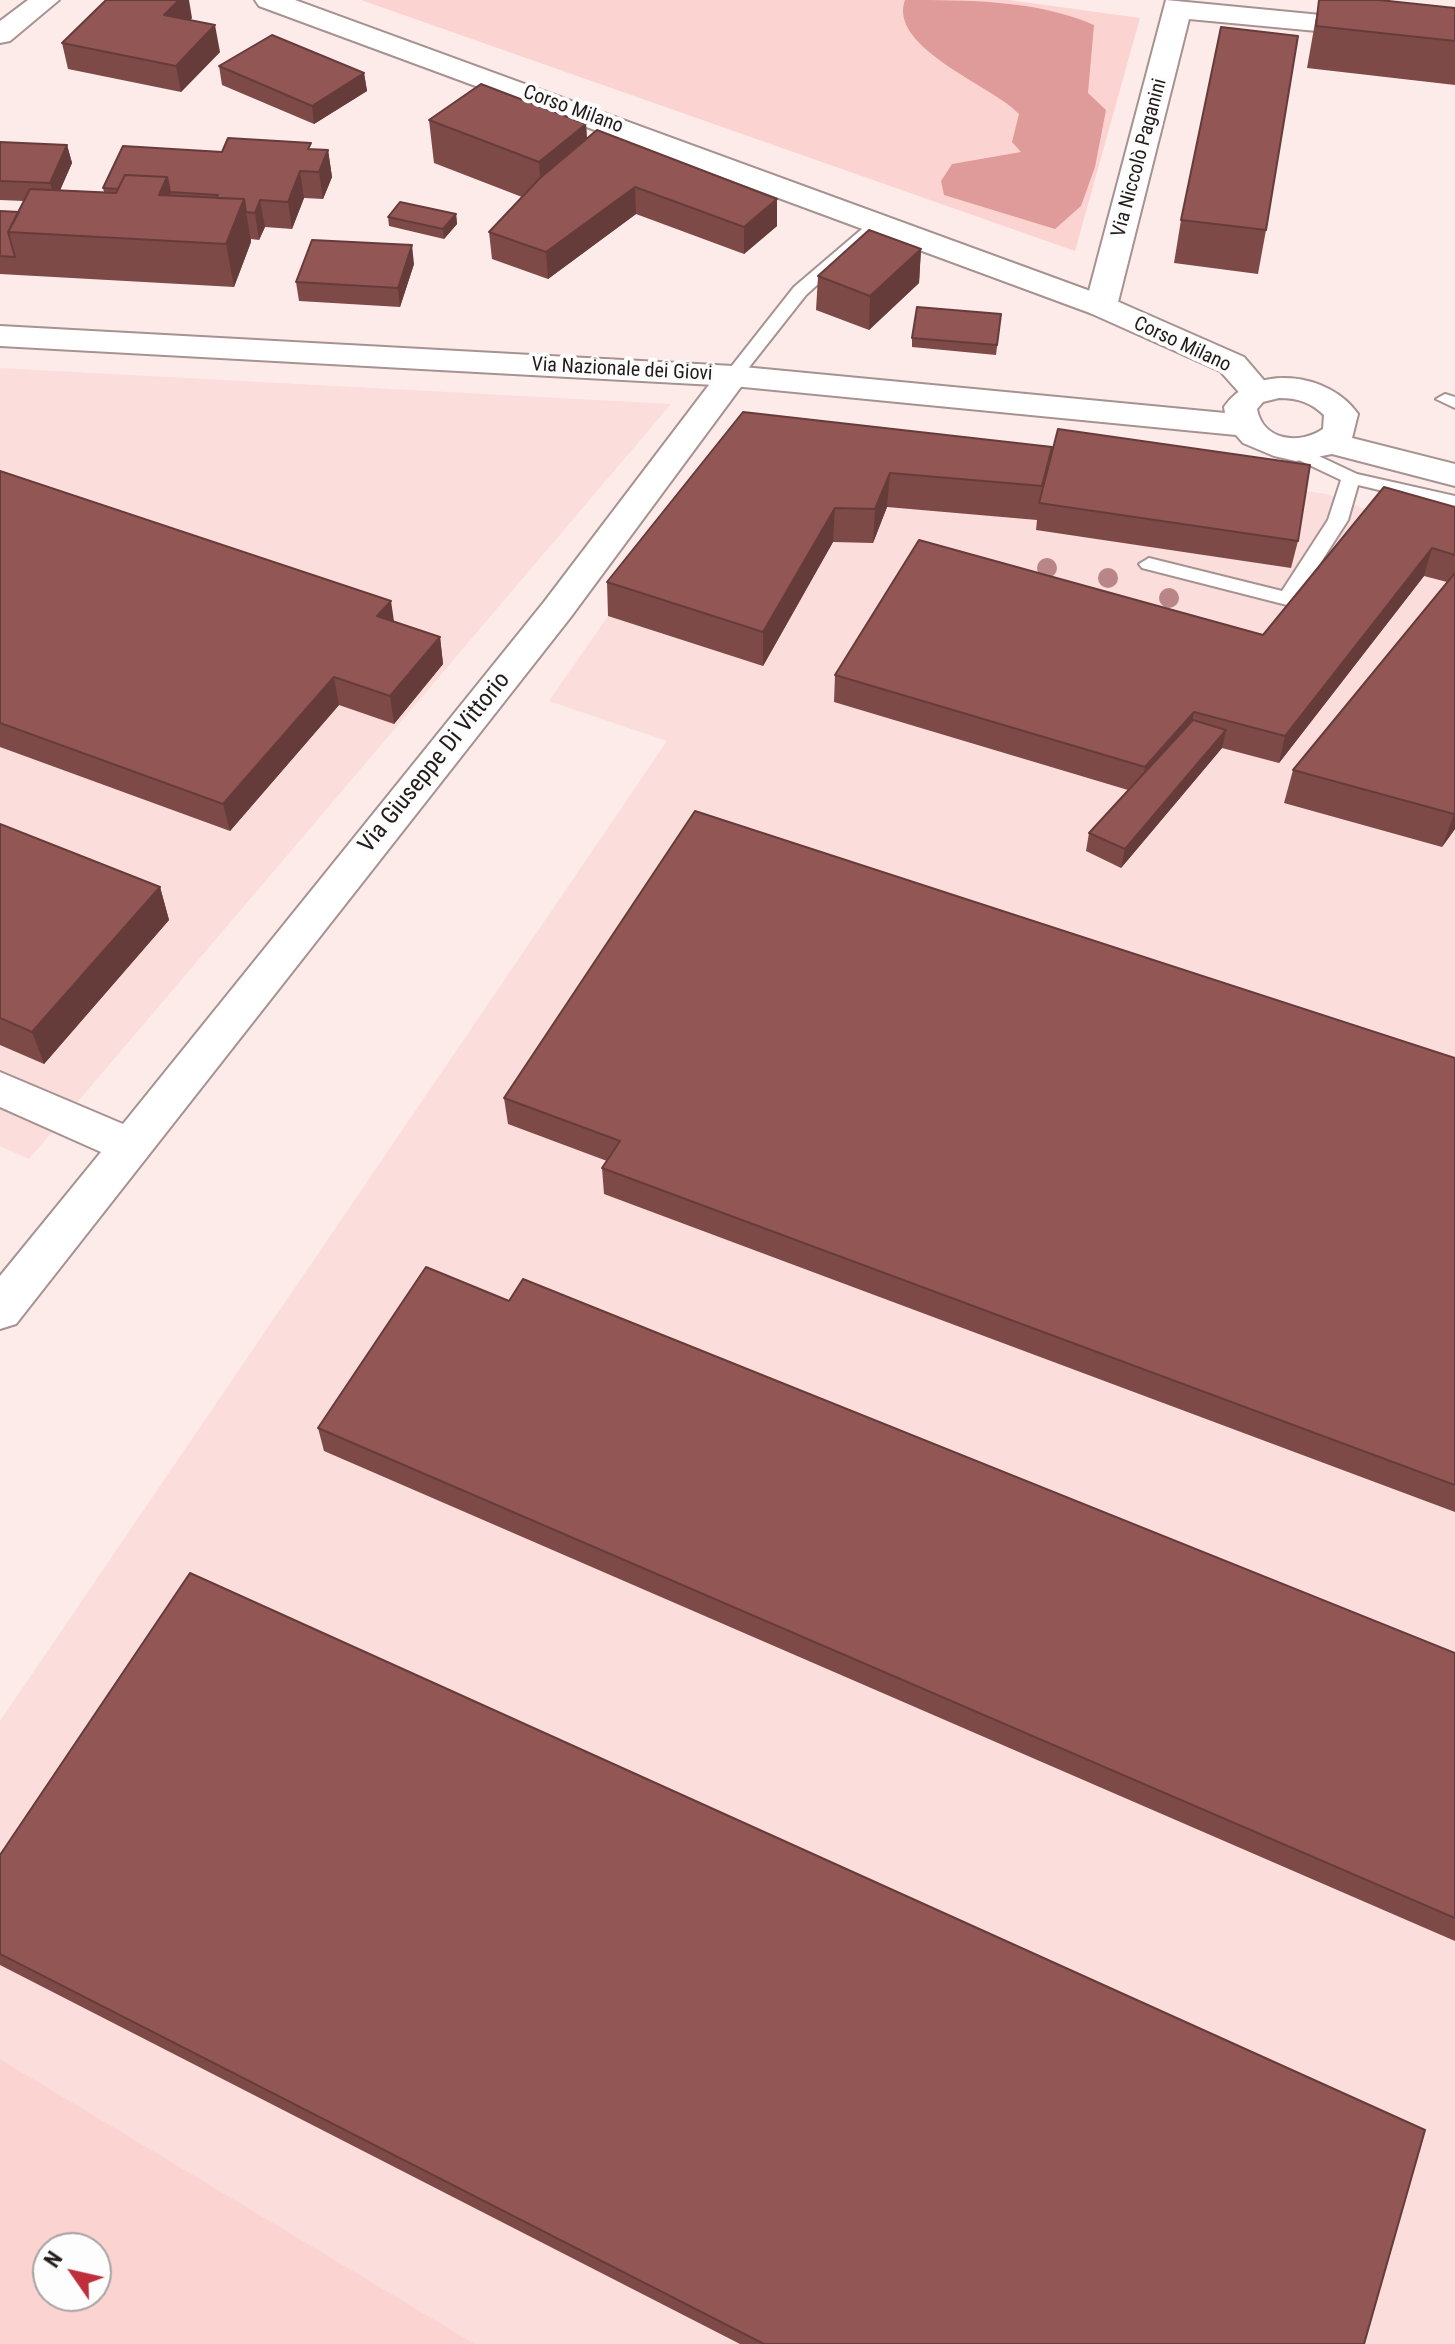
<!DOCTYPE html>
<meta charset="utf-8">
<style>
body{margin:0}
#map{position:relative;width:1455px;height:2344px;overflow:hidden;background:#fdebea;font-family:"Roboto Condensed",sans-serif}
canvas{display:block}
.north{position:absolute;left:32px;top:2232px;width:80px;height:80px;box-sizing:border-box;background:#fdfdfd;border:2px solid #a6a3a3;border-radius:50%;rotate:304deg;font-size:22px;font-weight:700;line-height:32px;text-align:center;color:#231b1b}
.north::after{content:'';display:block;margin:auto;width:28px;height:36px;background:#bf2f3b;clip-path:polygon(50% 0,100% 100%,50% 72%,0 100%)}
</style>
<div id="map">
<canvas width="1455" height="2344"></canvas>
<div class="north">N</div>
</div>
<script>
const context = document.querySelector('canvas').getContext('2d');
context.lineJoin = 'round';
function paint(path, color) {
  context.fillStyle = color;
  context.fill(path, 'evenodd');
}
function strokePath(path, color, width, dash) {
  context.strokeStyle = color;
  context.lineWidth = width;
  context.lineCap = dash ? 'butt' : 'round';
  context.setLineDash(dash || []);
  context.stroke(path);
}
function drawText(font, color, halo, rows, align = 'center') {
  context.font = font + ' "Roboto Condensed",sans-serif';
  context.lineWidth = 8;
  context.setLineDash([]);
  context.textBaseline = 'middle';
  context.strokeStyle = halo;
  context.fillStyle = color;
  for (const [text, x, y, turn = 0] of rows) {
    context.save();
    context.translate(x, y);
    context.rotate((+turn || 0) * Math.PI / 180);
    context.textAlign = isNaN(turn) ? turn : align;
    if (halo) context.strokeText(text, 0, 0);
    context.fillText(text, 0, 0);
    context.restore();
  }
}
paint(new Path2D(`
 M0,368L671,404L29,1159L0,1146Z
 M751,435L1055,454L1327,494L1377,514L1455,537V2344H475L0,2059V1721L667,741L549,701L608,616Z`), '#fbdddb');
paint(new Path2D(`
 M361,0H1009L1140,18L1075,251Z
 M0,2059L475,2344H0ZM48,2248H96V2296H48Z`), '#fbd4d1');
paint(new Path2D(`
 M905,0C967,0 1037,0 1094,25L1088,93L1106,110L1095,167L1081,206L1055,229L944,195L941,181L952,164L1021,152L1012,142L1019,114C995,87 887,48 905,0Z`), '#de9b99');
const service = new Path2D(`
 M876,217L884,222L882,226L806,295L739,380H727V372L794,287Z
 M1445,394L1455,397V408L1436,399Z
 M1291,443L1357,474L1455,496V508L1358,485L1348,520L1294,604L1287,605L1142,568L1139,564L1149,558L1282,591L1328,520L1341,480L1284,453V445Z`);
const minor = new Path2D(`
 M28,0H59L10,41L0,43V21Z
 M1166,0L1455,28V44L1189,19L1117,306L1112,313L1101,316L1090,313L1085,306Z
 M733,366L745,369L749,376L570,618L16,1324L0,1329V1276L101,1152L0,1107V1072L123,1124L544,602L721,369Z`);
const tertiary = new Path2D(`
 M255,0H295L1112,299L1244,357L1274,392L1269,399L1257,402L1245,399L1220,371L1090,313L259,6Z`);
const secondary = new Path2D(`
 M0,326L733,366L1225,413L1224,407C1254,363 1329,372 1358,414L1352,438L1455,464V486L1332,454L1296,461L1274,456L1243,443L1236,435L733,386L0,346ZM1279,398C1298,398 1310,402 1324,415L1323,429C1300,445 1263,441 1257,409L1263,402Z`);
strokePath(service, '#a69291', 4);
strokePath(minor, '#a69291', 4);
strokePath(tertiary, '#a69291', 4);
strokePath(secondary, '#a69291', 4);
paint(service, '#fff');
paint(minor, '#fff');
paint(tertiary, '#fff');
paint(secondary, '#fff');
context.fillStyle = '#b98586';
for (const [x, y] of [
 [1047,568],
 [1108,578],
 [1169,598]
]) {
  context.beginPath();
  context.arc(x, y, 10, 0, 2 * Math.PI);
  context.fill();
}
paint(new Path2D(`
 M1319,0L1455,8V85L1307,68Z
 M192,18L190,20L220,52L181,92L68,69L62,43Z
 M219,66L364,73L367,91L314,124L222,85Z
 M429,120L586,124L587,138L777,199V226L744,254L636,214L548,279L492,259L489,232L522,197L434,163Z
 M0,142L67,145L72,163L60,190L104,192L103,188L222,152L312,149L328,150L332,177L323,199L304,198L292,229L265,227L259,240L251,239V242L234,287L0,274V211L19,212L24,201L0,200Z
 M456,214L457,224L444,239L389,226L388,217Z
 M1181,220L1266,230L1258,274L1174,263Z
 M921,249L919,283L869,330L816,310L818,276Z
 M414,264L400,307L299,301L296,282Z
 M1001,314L996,355L912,347V338Z
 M743,412L1298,541L1291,568L1036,530L1037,520L887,507L873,543L833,542L763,666L608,616L607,582Z
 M0,471L394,621L440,637L443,664L394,724L339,705L230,831L0,747Z
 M1455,507V829L1442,847L1284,803L1293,770L1447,582L1424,576L1279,763L1222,748L1121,868L1086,851L1089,833L1128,790L834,702L835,675L1263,635Z
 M0,824L160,887L169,920L44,1064L0,1045Z
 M1455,1058V1512L604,1194L602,1168L607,1161L508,1124L504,1098Z
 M509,1301L1455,1653V1941L324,1451L318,1428Z
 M0,1855L1364,2344H740L0,1965Z`), '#7e4a48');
paint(new Path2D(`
 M179,0H189L192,18L169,42L164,15Z
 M215,25L220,52L181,92L176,66Z
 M364,73L367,91L314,124L312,106Z
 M586,124L588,166L542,205L539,162Z
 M67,145L72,163L55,202L50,183Z
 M328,150L332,177L323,199L319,172Z
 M300,171L304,198L292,229L288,202Z
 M167,177L176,220L159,195Z
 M635,187L636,214L548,279L546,252Z
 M244,199L251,242L234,287L226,244Z
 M777,199V226L744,254V227Z
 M260,200L265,227L259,240L255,213Z
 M456,214L457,224L444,239L443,229Z
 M412,245L414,264L400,307L398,288Z
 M921,249L919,283L869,330L870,296Z
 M890,473L887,507L873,543L875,509Z
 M835,508L833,542L763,666V632Z
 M1432,548L1424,576L1279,763L1285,736Z
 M391,601L395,628L377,616Z
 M440,637L443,664L394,724L390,696Z
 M334,677L339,705L230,831L223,804Z
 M1194,712L1189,739L1140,794L1145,767Z
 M1226,730L1222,748L1121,868L1125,849Z
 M1455,812V829L1442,847L1454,814Z
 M160,887L169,920L44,1064L32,1032Z`), '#663c3b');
const building = new Path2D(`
 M106,0H179L164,15L215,25L176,66L62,43Z
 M1319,0H1379L1455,8V41L1316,26Z
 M1221,27L1298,36L1266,230L1181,220Z
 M272,35L364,73L312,106L219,66Z
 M481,84L586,124L539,162L429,120Z
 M597,130L777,199L744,227L635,187L546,252L489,232L540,178Z
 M228,138L311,143L308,149L328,150L319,172L300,171L288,202L260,200L255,213L246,212L244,199L216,198L218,195L170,192L167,177L125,175L118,189L103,188L123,146L222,152Z
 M0,142L67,145L50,183L0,181Z
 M125,175L167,177L159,195L244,199L226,244L8,232L30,189L116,193Z
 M400,202L456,214L443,229L388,217Z
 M0,211L19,212L8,232L15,257L0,256Z
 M869,230L921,249L870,296L818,276Z
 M312,240L412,245L398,288L296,282Z
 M917,307L1001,314L997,345L912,338Z
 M743,412L1052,447L1042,486L890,473L875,509L835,508L763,632L607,582Z
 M1058,429L1310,465L1298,541L1039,503Z
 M0,471L391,601L377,616L440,637L390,696L334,677L223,804L0,723Z
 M1384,487L1455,507V555L1432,548L1285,736L1194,712L1145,767L835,675L919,540L1263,635Z
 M1455,573V812L1454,814L1293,770Z
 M1193,720L1226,730L1125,849L1089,833Z
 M695,811L1455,1058V1485L602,1168L620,1141L504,1098Z
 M0,824L160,887L32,1032L0,1018Z
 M426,1267L509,1301L523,1279L1455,1653V1918L318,1428Z
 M190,1573L1425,2130L1364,2344H764L0,1954V1855Z`);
paint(building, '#925654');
strokePath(building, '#663c3b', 2);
drawText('20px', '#231b1b', '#fdfdfd', [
 ["Corso Milano",573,110,20],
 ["Via Niccolò Paganini",1140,158,-75],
 ["Corso Milano",1182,345,25],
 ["Via Nazionale dei Giovi",622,370,3]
]);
drawText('24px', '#231b1b', '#fdfdfd', [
 ["Via Giuseppe Di Vittorio",435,763,-51]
]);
</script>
